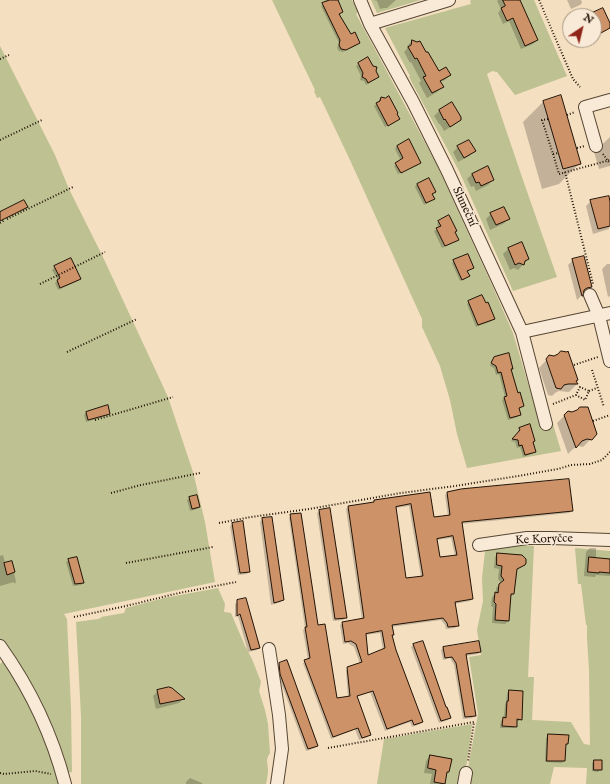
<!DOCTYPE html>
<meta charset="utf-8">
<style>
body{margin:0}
#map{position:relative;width:610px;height:784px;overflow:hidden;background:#f4dfc0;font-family:"IM FELL English",serif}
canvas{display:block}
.north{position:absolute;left:562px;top:8px;width:40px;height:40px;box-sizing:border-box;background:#f8ead6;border:1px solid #a29483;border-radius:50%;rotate:35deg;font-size:11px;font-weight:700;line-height:16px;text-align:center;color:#211306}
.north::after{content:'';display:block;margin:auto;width:14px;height:18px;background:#8f2418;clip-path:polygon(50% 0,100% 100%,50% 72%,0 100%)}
</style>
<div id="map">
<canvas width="610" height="784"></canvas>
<div class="north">N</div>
</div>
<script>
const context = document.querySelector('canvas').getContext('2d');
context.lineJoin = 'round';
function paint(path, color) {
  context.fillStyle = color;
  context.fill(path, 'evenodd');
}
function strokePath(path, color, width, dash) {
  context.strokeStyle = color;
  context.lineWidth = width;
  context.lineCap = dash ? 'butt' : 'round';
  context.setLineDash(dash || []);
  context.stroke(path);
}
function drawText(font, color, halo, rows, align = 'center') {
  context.font = font + ' "IM FELL English",serif';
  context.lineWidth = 3;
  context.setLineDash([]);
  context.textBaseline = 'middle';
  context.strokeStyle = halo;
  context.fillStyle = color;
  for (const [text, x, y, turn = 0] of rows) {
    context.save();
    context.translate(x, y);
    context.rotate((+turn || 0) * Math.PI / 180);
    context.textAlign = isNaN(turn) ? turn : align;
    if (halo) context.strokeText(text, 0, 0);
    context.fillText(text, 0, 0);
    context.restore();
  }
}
paint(new Path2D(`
 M272,0H352L358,12L356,14L437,165L491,283L513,333L541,427L553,424L561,451L467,468L457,434L450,400L440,366L422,327V319L350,160L320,97L317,98L314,91L315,90Z
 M371,0H421L377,13Z
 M471,0H534L567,76L515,95L497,72L492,71L487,74L523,180L557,277L513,291L459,171L409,77L410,76L385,28L467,5L471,4L470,1Z
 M0,46L55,155L69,189L102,255L168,397L193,472L205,522L215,582L64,614L67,619L71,708L72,772L66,773L24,674L0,639Z
 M522,545L534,546L528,677H534L532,720L571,722L584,744L590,745L589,670L587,638V625H586L581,584H578L575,548L610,551V784H586L587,768L554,767L550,784H465L478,714L469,657L481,655L477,630L483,601L482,578L485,551L488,549Z
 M218,588L225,604L224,612L231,613L245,646L252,659L261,682L259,691L265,710L268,724L270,753C265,760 268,763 268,770C268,775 267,779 266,784H81V716L76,622L98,619L101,618V617L124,613L126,608L164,598Z
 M4,660L27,699L47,745L57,775L59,784H0V664Z
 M472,724L469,750L465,772H460L457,784H377L384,739Z`), '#bec191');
paint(new Path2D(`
 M325,0H337L342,12L338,14L350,36L359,42L357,45L343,52L339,51L337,48L339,43L321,6L327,2Z
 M374,0H396L387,8H384L380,9L377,1Z
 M498,0H519L537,40L533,44L521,49L509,21L503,24L498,13L501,9L497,1Z
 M567,0H581L582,3L580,5L571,9Z
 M603,10L610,25V28L598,34L597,31L594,33V16H589Z
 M412,41L438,73L450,75L445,80L440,82L442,87L437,92L427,98L419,83L421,81L411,62L410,63L404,52L407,49V46Z
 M359,64L375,71L378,77L376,79L366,85L364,81L360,80L361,76L356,66Z
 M381,98L396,114L398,119L396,121L385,127L374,106L378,103L379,100Z
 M543,102L580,163L559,184L542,189L523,122Z
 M452,103L460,120L454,125L444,131L440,124H439L434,116L439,111Z
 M610,137V166L599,169L594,152Z
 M397,146L420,162L418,165L398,174L394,166L401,161L395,149Z
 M458,147L474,151L469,156L458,162L453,152Z
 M487,167L493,180L488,185L476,191L474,186L471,187L467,179L472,174Z
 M417,184L434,192L432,194L433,199L431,201L424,205L415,187Z
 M591,201L610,206L609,229L593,234L586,206Z
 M27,207L25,209L0,221V213Z
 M491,214L509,219L503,224L490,230L486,219Z
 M439,221L458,239L455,242L442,248L434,231L439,228L437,224Z
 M521,243L528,259L518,270L514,268L510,270L503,254L508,249Z
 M70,259L80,278L78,281L58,290L55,283L58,280L52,270L55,267Z
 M573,260L590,287L585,292H583L582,295L577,300L568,265Z
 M454,261L473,268L466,272L468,276L466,278L460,281L452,263Z
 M607,264H610V296L608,297L602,269Z
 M469,302L485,304L494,319L492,321L476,327L467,304Z
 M550,356L554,357L576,381L577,384L569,392L559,391L555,393L552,396L548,395L539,368Z
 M495,358L512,368L510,370L518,394L523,406L518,409L520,415L518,417L508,420L502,400L505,397L499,374L496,375L494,368L490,366L492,360Z
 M568,412L572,413L591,439L583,447L579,446L573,449L568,454L557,423Z
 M86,413L109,414L106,416L86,422L84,415Z
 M520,428L532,443L535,452L532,454L523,457L520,447L517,448L515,442L511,441L518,433V431Z
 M429,493L433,519L448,516L445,495L447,493L572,511L569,513L461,524L472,599L470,601L454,604L457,626L455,628L446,629L445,625L441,620L391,627L393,635L391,636L422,722L420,724L412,727L410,722L385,731L370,692L356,697L370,735L368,737L359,740L355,729L331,739L303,663L308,660L303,630L305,628L289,518L291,515L317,626L336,699L348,698L346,671L348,668L360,664L354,647L348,643L343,644L340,625L343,623L362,620L346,509L348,507L373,503L375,501ZM409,506L421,577L405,580L395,508ZM451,538L455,556L439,558L436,540ZM380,633L383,650L367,656L365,635Z
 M190,498L199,507L197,509L190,511L187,500Z
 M319,511L346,617L343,620L333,621L317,513Z
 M262,519L283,599L281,602L271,605L260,522Z
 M233,524L249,571L247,574L238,575L230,526Z
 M590,548H596V560L610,561V576L596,575L595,577L584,576L586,552Z
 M498,554L523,565L519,569L516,570L513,594L510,597L508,621L505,624L492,623L493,607L491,606L492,597L496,593V588L501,583L498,579L499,569L494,568L495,557Z
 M3,555L5,563L12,562L16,582L14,584V582L0,586V556Z
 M69,560L83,583L81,585L73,586L66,562Z
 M238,601L259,647L257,650L248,652L238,616L235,617V604Z
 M413,645L450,717L448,720L439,723L411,647Z
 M443,648L480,652L478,654L465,656L475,715L472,718L463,719L454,665L450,658L443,660L441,650Z
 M279,664L317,745L315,748L306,751L279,677L277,666Z
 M158,691L183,699L179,703L156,709L153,696Z
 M509,691L521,719L519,721H516V726L514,728H500L501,721L504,718L505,704L506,702L507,693Z
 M549,735L567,743L565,746L564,761L562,763L545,762L546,738Z
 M430,756L448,772L446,774L444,784H430L432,774L424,773L426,761Z
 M594,761L601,769L598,772L592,771V763Z
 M190,778L202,783V784H186V782Z`), '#0003');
const building = new Path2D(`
 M330,0H338L343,12L339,14L351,34L355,32L360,43L346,50L341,49L339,45L340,40L322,3Z
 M503,0H520L538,40L525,46L513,18L507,21L501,8L505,6Z
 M603,8L610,23V28L601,33L599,30L594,32V16H593L592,13Z
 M412,40L417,42L420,41L426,52H428L439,71L446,67L451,75L440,81L444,87L432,93L423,77L426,76L417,58L415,59L408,47L411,45Z
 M368,57L373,66L377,67L376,71L379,77L368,83L366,79L362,77L363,73L358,63Z
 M561,95L581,164L563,169L543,101Z
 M389,96L398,113L397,114L400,119L388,126L376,103L380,101L381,97L385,98Z
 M452,102L461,117V120L450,127L445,119L444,120L439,110Z
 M409,139L421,163L401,173L395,163L403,158L397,146Z
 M469,140L476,151L464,158L457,146Z
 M488,166L494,180L481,186L479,182L476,183L472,174Z
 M429,178L436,192L432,194L435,199L426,203L417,184Z
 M609,196L610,202V226L598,229L590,200Z
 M24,200L28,207L0,221V212Z
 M504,207L510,219L496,225L490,213Z
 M449,215L457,231L455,232L459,240L445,246L436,228L441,226L438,221Z
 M522,242L529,259L525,261L524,265L519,263L515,265L508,248Z
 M468,254L474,268L467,271L470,276L462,280L453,260Z
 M584,256L592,287L587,288L584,290L583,296H582L572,259Z
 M71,258L81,279L60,288L57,280L60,278L54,266Z
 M482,295L486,303L488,302L495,319L478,325L468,301Z
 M561,351L567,352L568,351L578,380L576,381L578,384H568L564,385L561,389L556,388L546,359L549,355L554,356L558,354Z
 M509,353L513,369H511L518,393L520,392L524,406L519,408L521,415L510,418L504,397L507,396L501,372L498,373L496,366L491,363L494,357Z
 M108,405L110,414L88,420L86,412Z
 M580,407H588L597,434L592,440L587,439L582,441L576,448L564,415L568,411L572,412L577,410Z
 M530,424L535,441L533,442L536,452L525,455L522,445L519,446L518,440L512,439L520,430L519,428Z
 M569,479L573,511L462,522L473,599L455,602L459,626L448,627L447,623L443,618L392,625L394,635H392L396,650L423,722L414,725L412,720L387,729L373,691L357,696L371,735L362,738L358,728L333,737L304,660L310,658L305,627H307L290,514L301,513L318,625L325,624L337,698L350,696L347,667L362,662L356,644L351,641L345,642L342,622L364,618L348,506L374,502V500L430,492L434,517L450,515L447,492L461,489ZM411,504L423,576L406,578L396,507ZM453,536L457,555L440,557L437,539ZM382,631L385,648L368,655L366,634Z
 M197,495L200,507L192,509L189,497Z
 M330,508L347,618L335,619L319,510Z
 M272,517L284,600L274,603L262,518Z
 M243,521L250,572L240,573L232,523Z
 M497,553L522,555L526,559V563L525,565L517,569L514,594H511L509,621L495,620L496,604L494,602L495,592L498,593L499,584L504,580L501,576L502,566L497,565Z
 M77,557L84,583L75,584L68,559Z
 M589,557L610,559V573L599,572V573L588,572Z
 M12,561L15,572L7,575L4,563Z
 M246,598L260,648L251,650L240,614L237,616V600Z
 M423,641L446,707H447L451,718L441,721L413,644Z
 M479,641L481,652L466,654L476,716L465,717L456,663L452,657L445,658L443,647Z
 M287,660L318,746L308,749L280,674L279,663Z
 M169,687L172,688L185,699L160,704L157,690Z
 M509,690L523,691L522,720L517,719V727L502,726L503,717L506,718L507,701H508Z
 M548,734L569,735L568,744H566L565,761H547Z
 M430,755L452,759L449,772H447L445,784L434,782L436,770L428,768Z
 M594,760H602V770H594Z`);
paint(building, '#ce9269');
strokePath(building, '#211306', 1);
const minor = new Path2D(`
 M360,0L370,24L413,102L447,170L522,332L546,424
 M370,24L449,0
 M596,146L585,107L610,100
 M590,295L599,316L610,361
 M522,332L610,313
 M479,545L527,538H551L610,540
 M0,646C30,688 52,734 65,784
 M269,649L279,715L282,749L277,784
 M464,784L466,773`);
strokePath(minor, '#564634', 14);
strokePath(new Path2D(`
 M539,0L573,79L580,87
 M0,59L9,55
 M567,115L575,112
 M548,119L542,120L553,154L558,153
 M0,140L42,120
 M577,148L585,146
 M553,154L559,174L610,160
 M603,154L610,164
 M565,172L593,284
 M7,219L73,187
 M0,223L5,220
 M40,284L105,252
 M67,352L137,319
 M574,365L598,357
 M592,370L604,407
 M589,391L597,388
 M553,404L576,395L580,387L589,391L585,400L576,395
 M95,420L173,397
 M593,421L610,415
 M111,493L141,485L200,473
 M219,523L251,517L309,509L401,493L455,486L518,476L558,469L571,465L590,464L602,460L610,452
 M126,563L213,547
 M74,617L126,606L179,593L236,582
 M328,748L474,722L468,762
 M0,773L4,774L35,771L51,774`), '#211306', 2, [1, 2]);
strokePath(minor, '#f8ead6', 12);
drawText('12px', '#211306', '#f8ead6', [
 ["Sluneční",464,207,65],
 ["Ke Koryčce",544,540,-2]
]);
</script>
